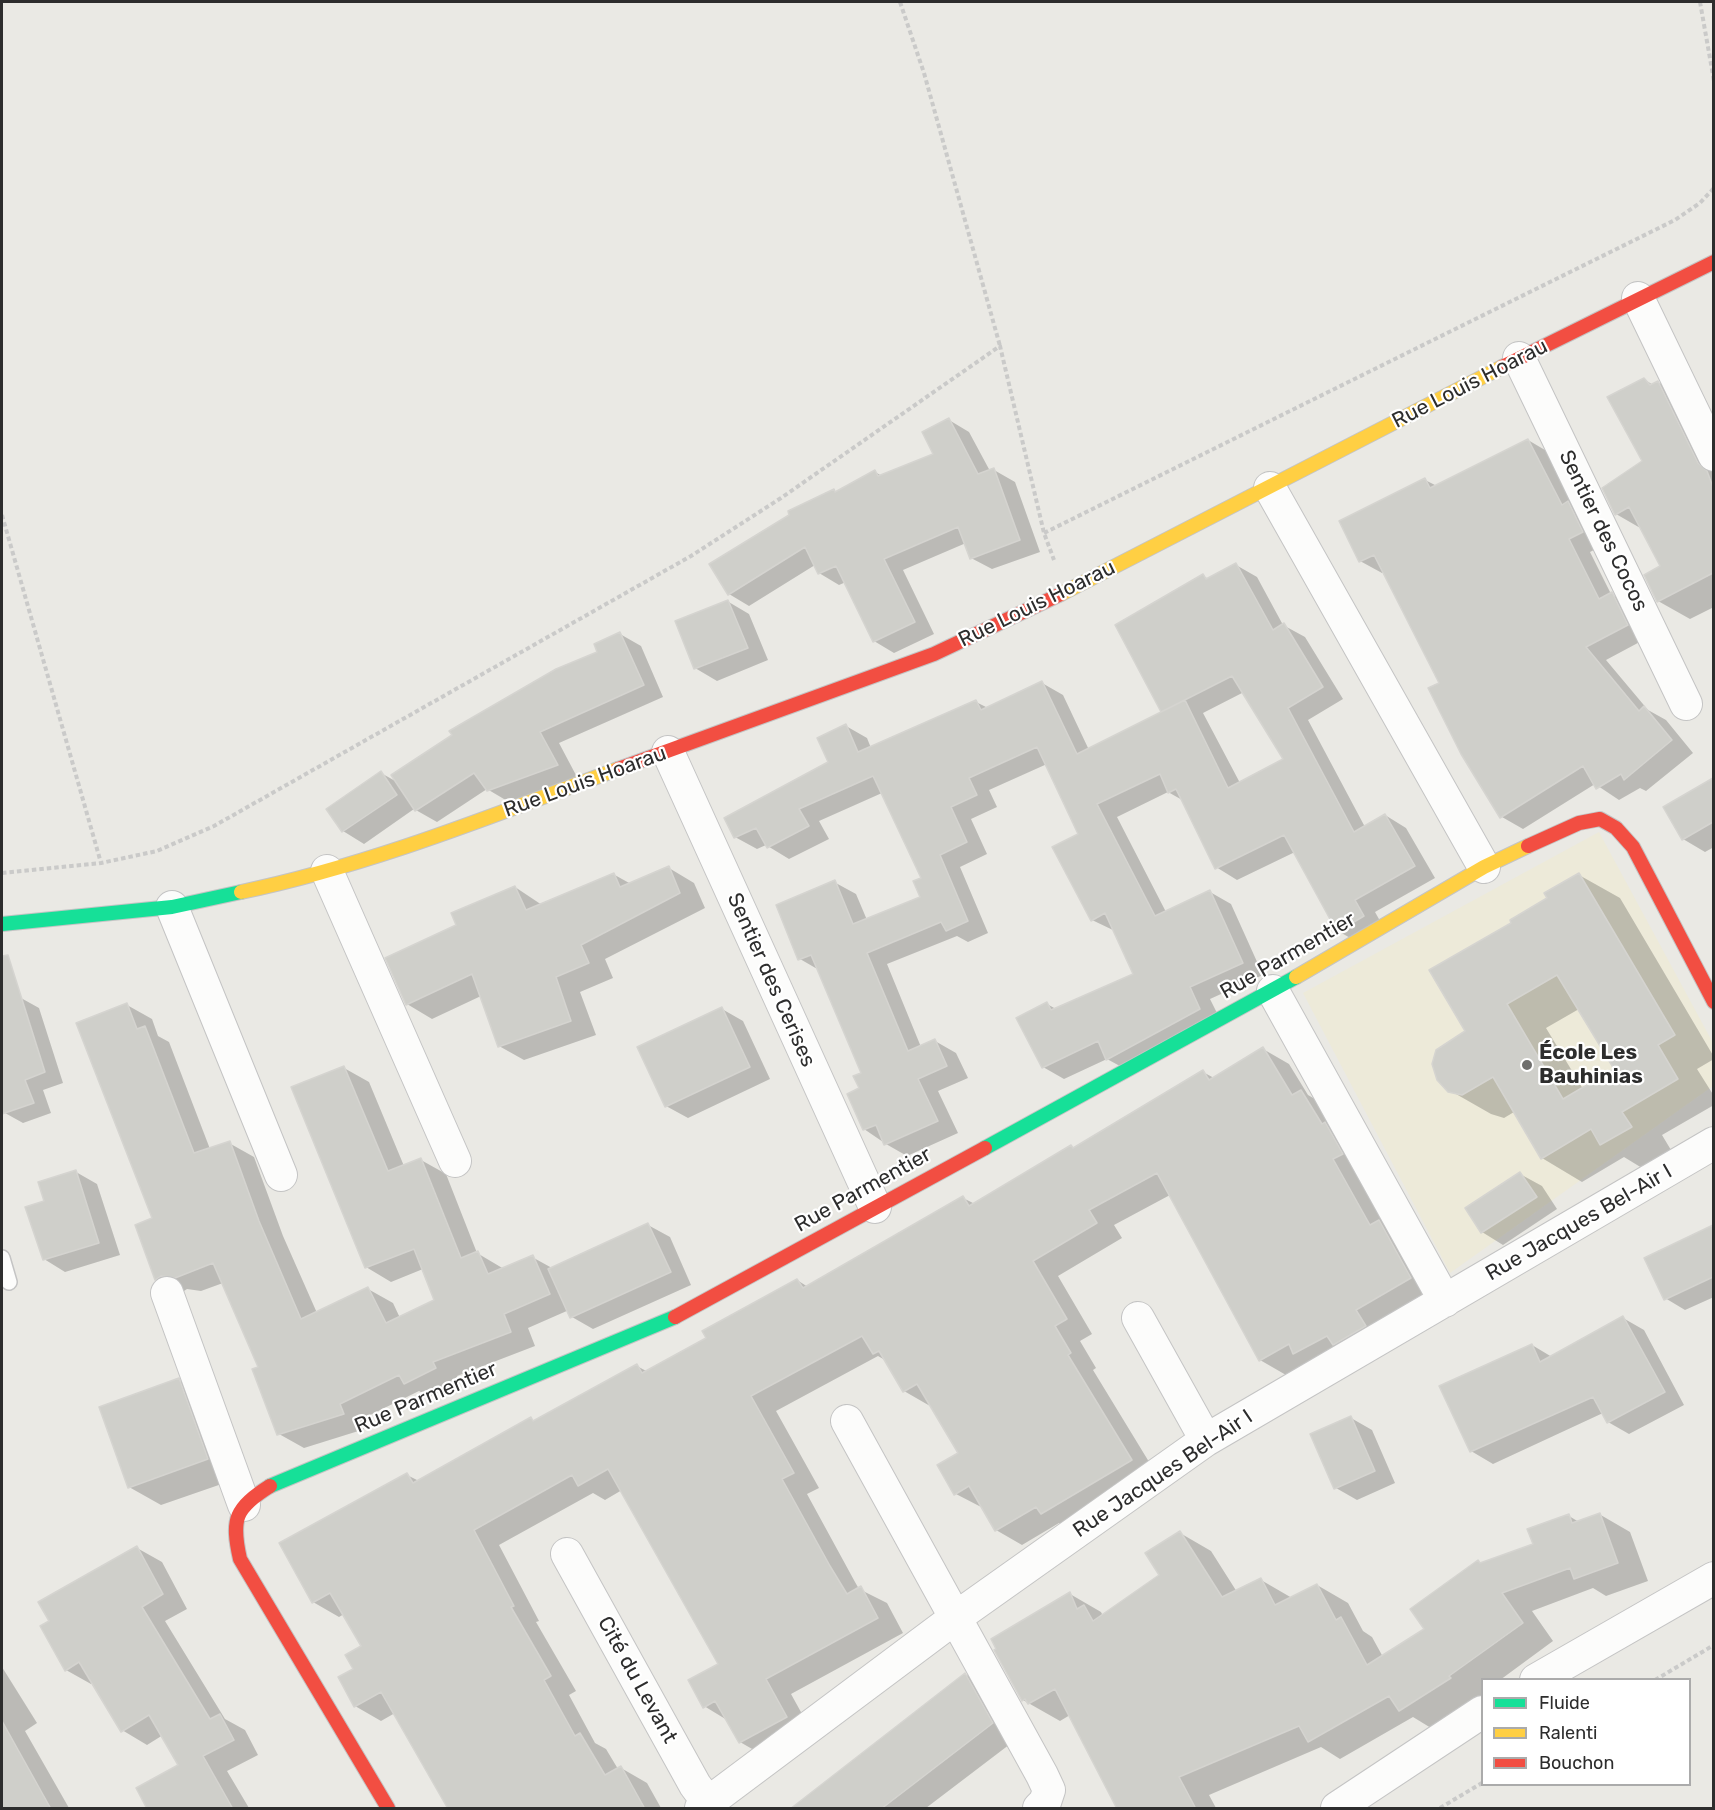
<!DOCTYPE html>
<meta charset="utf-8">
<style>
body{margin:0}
#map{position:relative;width:1715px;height:1810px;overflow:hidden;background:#eae9e4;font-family:Rubik,sans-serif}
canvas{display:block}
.frame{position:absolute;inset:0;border:3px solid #2d2d2d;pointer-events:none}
.legend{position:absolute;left:1481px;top:1678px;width:210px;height:108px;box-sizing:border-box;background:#fff;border:2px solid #ababab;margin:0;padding:8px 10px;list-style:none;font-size:18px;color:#2d2d2d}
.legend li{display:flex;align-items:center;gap:12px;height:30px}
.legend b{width:30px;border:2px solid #ababab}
</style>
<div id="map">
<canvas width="1715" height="1810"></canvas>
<div class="frame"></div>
<ul class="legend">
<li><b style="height:8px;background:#16e098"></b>Fluide</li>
<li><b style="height:8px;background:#ffcf43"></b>Ralenti</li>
<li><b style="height:8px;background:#f24e42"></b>Bouchon</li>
</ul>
</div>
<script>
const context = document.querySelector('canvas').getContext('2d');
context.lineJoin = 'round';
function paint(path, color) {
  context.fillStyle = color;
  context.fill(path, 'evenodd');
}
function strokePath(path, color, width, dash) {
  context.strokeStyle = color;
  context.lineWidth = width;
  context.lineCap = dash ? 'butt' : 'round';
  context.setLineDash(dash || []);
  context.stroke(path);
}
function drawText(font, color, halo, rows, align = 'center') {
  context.font = font + ' Rubik,sans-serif';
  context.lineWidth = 4.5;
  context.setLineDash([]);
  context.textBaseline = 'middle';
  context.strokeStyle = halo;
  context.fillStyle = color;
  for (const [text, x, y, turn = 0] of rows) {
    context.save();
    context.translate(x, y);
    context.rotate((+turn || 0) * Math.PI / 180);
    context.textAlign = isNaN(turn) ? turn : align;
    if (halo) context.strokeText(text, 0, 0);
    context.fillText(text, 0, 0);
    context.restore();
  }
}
paint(new Path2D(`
 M1599,832L1713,1043V1086L1450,1273L1303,993Z`), '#edead9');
paint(new Path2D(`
 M1644,379L1653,385L1658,382L1690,401L1714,450V607L1690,619L1658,601L1662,567L1642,529L1616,514L1644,462Z
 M949,420L969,432L990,471L994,470L1015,482L1040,552L992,569L971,558L966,543L903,570L934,634L894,653L874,641L846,582L839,585L819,573L815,565L749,606L729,594L834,490L838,493L875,472L882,476L936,455Z
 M1528,440L1550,453L1604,545L1590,552L1611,594L1634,606L1649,637L1606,660L1648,710L1666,720L1693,753L1646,791L1640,788L1619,800L1595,784L1523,829L1502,817L1441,684L1384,572L1382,573L1360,561L1425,480L1437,486Z
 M1236,565L1257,577L1283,625L1305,637L1343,699L1308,720L1365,827L1385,815L1406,828L1435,878L1375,912L1384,928L1359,943L1338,931L1295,852L1237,880L1216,867L1184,801L1168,792L1117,817L1166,912L1210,892L1231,904L1263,975L1210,999L1221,1021L1129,1071L1107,1059L1064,1079L1043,1067L1047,1004L1056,1009L1136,975L1115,931L1092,920L1080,834L1047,764L989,790L997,807L971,819L987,854L960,867L988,933L968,942L957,936L887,964L921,1047L935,1041L956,1053L968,1078L938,1091L958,1133L907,1156L886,1144L864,1129L861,1089L863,1073L819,970L800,959L834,882L856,894L867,920L922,898L923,879L882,793L819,821L829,839L789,859L766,845L757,849L735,837L830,763L846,726L867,738L871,748L976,702L988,708L1042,683L1063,695L1089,750L1164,712L1162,711L1203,576L1209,579ZM1244,692L1285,760L1240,783L1203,713Z
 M727,601L749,614L768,660L717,681L695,668Z
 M620,634L641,646L663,697L559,743L577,777L509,802L487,789L437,822L414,809L364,844L343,831L381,773L397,782L599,652Z
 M1714,780V847L1705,852L1683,839L1665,807Z
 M669,868L694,883L705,908L605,959L613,978L580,992L596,1035L524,1060L499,1046L481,996L432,1019L407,1004L458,926L515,887L542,905L613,874L631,884Z
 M1579,875L1620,898L1714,1057V1059L1697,1069L1714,1096V1105L1662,1135L1671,1150L1642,1168L1624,1157L1582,1182L1542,1158L1514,1112L1504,1118L1491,1114L1449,1090L1467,1031L1513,923ZM1579,1009L1616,1070L1583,1089L1546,1028Z
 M21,998L39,1008L63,1083L43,1090L51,1113L23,1123L5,1113L2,1104V1005Z
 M127,1005L152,1019L158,1036L169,1042L210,1149L229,1143L254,1157L283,1236L317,1313L368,1289L393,1303L400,1318L436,1301L423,1269L391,1282L366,1267L344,1068L369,1082L404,1166L421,1160L446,1174L477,1253L504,1269L532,1257L552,1268L648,1225L670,1237L691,1285L593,1329L572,1317L569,1310L528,1328L535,1346L457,1376L460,1383L430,1397L419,1391L364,1418L368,1428L304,1448L279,1434L260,1368L223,1283L201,1291L187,1289L181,1293L156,1279L154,1219Z
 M722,1009L743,1021L770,1079L688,1118L666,1106Z
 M1263,1049L1289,1064L1308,1095L1327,1106L1437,1293L1286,1375L1260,1360L1170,1195L1114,1225L1122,1238L1058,1276L1092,1334L1080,1341L1096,1368L1093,1370L1157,1475L1068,1528L1059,1523L1022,1545L996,1530L983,1508L956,1494L960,1453L930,1406L904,1391L885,1360L878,1356L776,1411L819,1488L807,1494L855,1582L859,1589L887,1603L903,1633L791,1694L812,1732L766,1757L740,1742L727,1720L704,1706L720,1664L622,1490L605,1500L593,1493L499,1545L539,1621L536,1622L576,1691L569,1695L595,1743L606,1749L618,1769L621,1768L647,1783L661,1808H450L395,1713L381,1721L355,1706V1669L363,1647L344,1614L339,1617L313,1602L407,1475L419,1481L531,1419L536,1422L637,1366L648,1372L708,1338L797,1280L808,1287L963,1198L975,1204L1071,1147L1075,1149L1203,1072L1214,1078Z
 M76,1172L97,1184L120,1255L65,1272L44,1259Z
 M1520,1174L1542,1186L1557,1209L1503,1245L1482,1232Z
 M1714,1227V1297L1685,1310L1665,1298L1646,1259Z
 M1623,1318L1644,1330L1684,1405L1629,1434L1608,1422L1603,1413L1493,1464L1471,1451L1532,1345L1552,1357Z
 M179,1380L210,1398L239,1478L161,1505L129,1487Z
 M1351,1418L1372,1430L1395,1483L1357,1500L1336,1488Z
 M1599,1514L1630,1532L1648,1581L1606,1596L1593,1588L1532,1611L1553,1641L1500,1680H1482L1481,1697L1431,1728L1413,1717L1340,1759L1321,1747L1209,1795L1216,1808H1118L1070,1715L1060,1721L1023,1700L1070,1594L1101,1612L1103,1616L1161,1576L1180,1533L1211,1551L1237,1592L1261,1580L1292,1598L1317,1585L1348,1603L1363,1631L1372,1637L1383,1657L1427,1629L1478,1561L1482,1564L1535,1545L1569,1516L1579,1522Z
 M137,1548L162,1562L187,1609L165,1621L225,1719L245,1730L258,1755L227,1771L249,1808H149L180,1765L163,1735L147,1745L122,1730L93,1683L91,1684L66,1670L51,1621Z
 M2,1667L37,1723L25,1731L69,1808H2Z
 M965,1674L991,1689L1018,1738L926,1808H792Z`), '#0003');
const building = new Path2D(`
 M1644,378L1650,385L1658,381L1698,463L1707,471L1713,487V573L1657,602L1644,575L1660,566L1629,507L1615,515L1602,488L1642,461L1607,397Z
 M949,418L978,474L994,468L1020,540L970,559L958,527L884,559L915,622L873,642L836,566L818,574L805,547L728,595L709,564L789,515L788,511L834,489L835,492L875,470L878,476L933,454L922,432Z
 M1528,439L1562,505L1568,501L1583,532L1569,539L1599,599L1612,592L1628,625L1586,647L1639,711L1644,706L1672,740L1624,780L1621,774L1596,789L1583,766L1500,818L1461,754L1428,688L1439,683L1374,555L1359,562L1339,521L1425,478L1430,488Z
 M1236,563L1273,630L1284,623L1323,687L1288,708L1354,832L1385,814L1415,866L1355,900L1364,916L1337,932L1284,835L1215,869L1176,789L1168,793L1160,774L1097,804L1155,916L1210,890L1243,963L1190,987L1200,1009L1108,1059L1106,1060L1098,1041L1042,1068L1016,1018L1047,1002L1051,1010L1133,974L1105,913L1091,921L1052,847L1078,834L1037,747L969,778L977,795L951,807L967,842L940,855L968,921L946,931L941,922L867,953L908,1051L935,1039L947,1066L918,1079L938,1121L884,1145L876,1125L863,1130L847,1094L859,1088L853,1076L861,1073L811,955L798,960L776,905L835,880L853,924L920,897L913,881L921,878L873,776L799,809L809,826L767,848L756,828L734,838L724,818L828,762L817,738L846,724L858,752L976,700L981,710L1042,681L1077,754L1185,700L1228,788L1283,759L1232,676L1161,712L1115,625L1203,574L1206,579Z
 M728,600L748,648L694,669L675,621Z
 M620,632L644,685L540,732L558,765L487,791L474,773L415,811L391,775L452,735L449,731L556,669L597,652L594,644Z
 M381,771L397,795L342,832L326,809Z
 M1713,778V822L1682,840L1663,807Z
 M669,866L680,893L581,945L589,963L556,977L571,1021L498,1047L472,974L406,1005L385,958L456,925L451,913L515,886L526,910L614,873L620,887Z
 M1579,873L1675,1035L1658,1045L1678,1079L1622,1112L1632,1127L1600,1145L1591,1129L1541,1159L1493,1077L1462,1095L1448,1092L1437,1080L1432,1064L1436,1050L1465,1031L1429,970L1511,923L1510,920L1547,898L1544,893ZM1557,975L1614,1069L1563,1099L1507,1004Z
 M8,955L45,1072L25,1080L34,1103L2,1114V956Z
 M127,1003L137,1029L145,1026L194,1153L230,1141L259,1221L301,1319L368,1287L386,1323L434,1300L414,1249L365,1268L291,1087L344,1066L388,1171L421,1158L461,1258L478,1251L488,1274L533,1255L550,1294L504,1314L511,1332L433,1362L436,1368L404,1384L399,1375L340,1404L344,1414L277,1435L252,1369L258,1367L213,1263L175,1278L161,1276L155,1280L135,1225L152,1218L76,1023Z
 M722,1007L750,1067L665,1107L637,1047Z
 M1263,1047L1292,1095L1301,1090L1322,1124L1325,1122L1343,1154L1333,1159L1370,1225L1379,1220L1411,1278L1356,1310L1366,1326L1333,1345L1327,1336L1293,1354L1289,1344L1259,1361L1157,1173L1089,1210L1097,1223L1033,1261L1067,1319L1055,1326L1071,1353L1068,1355L1132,1460L1041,1514L1036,1507L995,1531L969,1486L954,1495L937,1465L958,1453L917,1384L903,1392L879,1351L873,1354L862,1336L751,1396L794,1473L782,1479L830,1566L847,1594L861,1586L878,1618L766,1679L787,1717L739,1743L715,1701L703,1708L688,1680L718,1664L608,1469L578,1486L572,1475L474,1530L514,1606L511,1607L551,1676L544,1680L575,1736L580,1733L605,1775L621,1766L645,1809H448L381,1692L354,1707L338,1677L353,1669L345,1655L361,1646L330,1593L312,1603L279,1543L407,1473L413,1483L531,1417L533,1421L637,1364L642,1373L706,1338L702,1331L797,1279L803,1288L963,1196L969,1206L1071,1145L1073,1148L1203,1070L1209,1080Z
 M76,1170L99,1243L43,1260L25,1207L44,1201L38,1182Z
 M1520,1172L1537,1197L1481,1233L1465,1208Z
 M648,1223L671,1272L570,1318L548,1269Z
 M1713,1225V1277L1664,1300L1644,1258Z
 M1623,1316L1665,1392L1607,1423L1593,1397L1470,1452L1439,1386L1532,1344L1540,1362Z
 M179,1378L208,1459L128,1488L99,1407Z
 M1351,1416L1375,1471L1334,1489L1310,1434Z
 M1600,1513L1618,1563L1574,1579L1570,1568L1502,1593L1523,1623L1449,1676L1451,1678L1399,1711L1389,1696L1308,1742L1299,1726L1179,1777L1196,1809H1117L1055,1689L1028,1704L1025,1699L1022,1701L994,1650L996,1649L991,1639L1070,1592L1077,1609L1084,1605L1093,1621L1159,1575L1145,1553L1180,1531L1222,1597L1261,1578L1275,1605L1317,1584L1336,1620L1341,1617L1367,1665L1424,1629L1410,1609L1478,1560L1480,1563L1533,1544L1527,1529L1569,1514L1572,1523Z
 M137,1546L163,1594L142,1607L210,1719L220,1714L234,1740L203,1756L233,1809H147L136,1788L178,1765L149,1715L121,1732L79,1662L65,1671L40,1626L49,1621L38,1602Z
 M965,1673L993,1723L881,1809H790Z
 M2,1721L51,1809H2Z`);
paint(building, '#cfcfca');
strokePath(building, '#d5d4d0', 1.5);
const lane = new Path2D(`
 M2,1258L9,1282`);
const street = new Path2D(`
 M1638,298L1714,455
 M1519,358L1686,704
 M1270,488L1484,867
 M668,752L875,1207
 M327,871L455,1161
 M172,907L281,1175
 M1273,991L1445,1301
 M167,1293L244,1505
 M1138,1318L1206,1440
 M847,1421L1042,1775L1049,1790L1045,1802L1039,1808
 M567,1554L695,1785L709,1804
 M1536,1680L1714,1578
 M701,1808L955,1618L1206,1440L1714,1143
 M1337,1808L1482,1712`);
const fast = new Path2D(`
 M2,924L172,907L241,892
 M985,1148L1296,977
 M270,1486L675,1317`);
const slow = new Path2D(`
 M1061,594L1502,367
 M241,892C371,865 494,815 618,769
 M1296,977L1484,867L1528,846`);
const jam = new Path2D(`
 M1502,367L1714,262
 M618,769L934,654L1061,594
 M1528,846L1579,823L1600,819L1616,828L1633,847L1714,1002
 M675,1317L985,1148
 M270,1486C235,1508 231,1519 240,1559L388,1808`);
strokePath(lane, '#c4c4c4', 18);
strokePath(street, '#c4c4c4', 34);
strokePath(fast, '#c4c4c4', 16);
strokePath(slow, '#c4c4c4', 16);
strokePath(jam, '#c4c4c4', 16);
strokePath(new Path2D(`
 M900,2L924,73L1000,346
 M1700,2L1714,81
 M2,515L101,863
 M1044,533L1675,220L1700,203L1714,188
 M2,873L101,863L157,851L214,826L691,556L781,498L1000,346L1044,533L1054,560
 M1655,1680L1714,1645
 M1440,1808L1482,1783`), '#cacac9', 4, [4.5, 3]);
strokePath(lane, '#fcfcfb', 15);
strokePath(street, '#fcfcfb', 32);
strokePath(fast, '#16e098', 14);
strokePath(slow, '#ffcf43', 14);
strokePath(jam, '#f24e42', 14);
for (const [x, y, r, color] of [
 [1527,1065,6,"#6f6f6d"]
]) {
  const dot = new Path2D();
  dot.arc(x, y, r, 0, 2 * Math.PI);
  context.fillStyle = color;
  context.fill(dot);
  strokePath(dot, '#fff', 2);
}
drawText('21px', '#2d2d2d', '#fff', [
 ["Rue Louis Hoarau",1470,384,-27],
 ["Sentier des Cocos",1603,531,64],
 ["Rue Louis Hoarau",1037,604,-26],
 ["Rue Louis Hoarau",585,782,-20],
 ["Rue Parmentier",1288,956,-30],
 ["Sentier des Cerises",771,980,66],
 ["Rue Parmentier",863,1190,-29],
 ["Rue Jacques Bel-Air I",1579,1223,-30],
 ["Rue Parmentier",426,1398,-23],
 ["Rue Jacques Bel-Air I",1163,1474,-34],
 ["Cité du Levant",637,1680,61]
]);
drawText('bold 21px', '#2d2d2d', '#fff', [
 ["École Les",1539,1053],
 ["Bauhinias",1539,1077]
], 'left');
</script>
